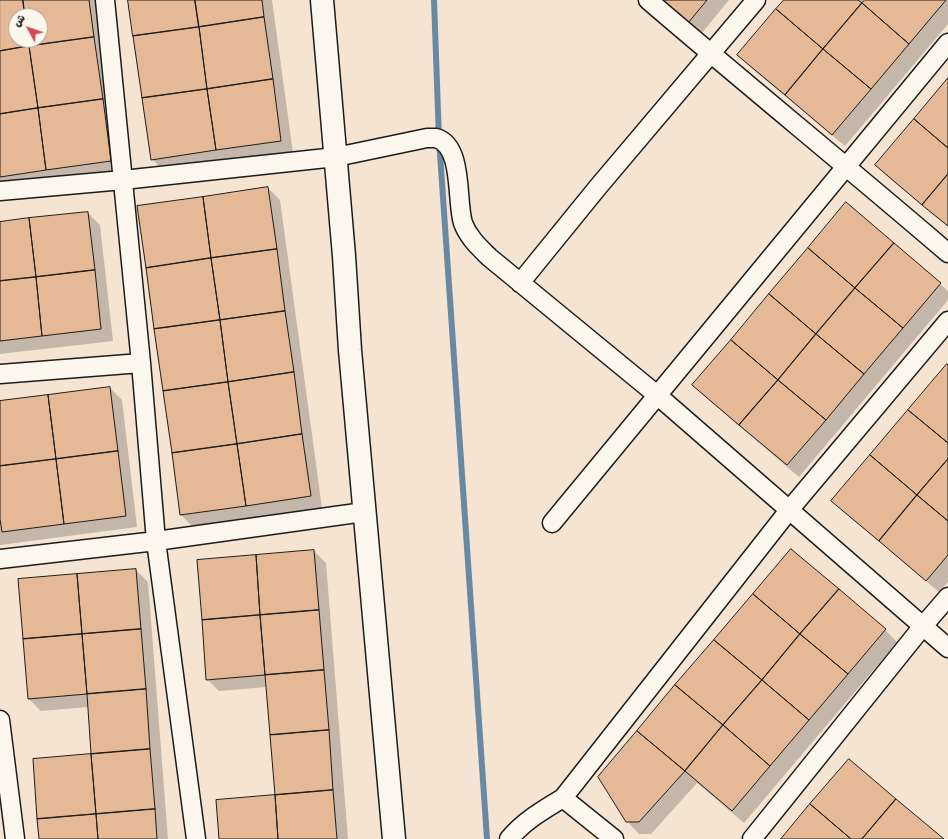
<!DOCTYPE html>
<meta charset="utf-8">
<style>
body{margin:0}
#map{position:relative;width:948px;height:839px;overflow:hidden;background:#f5e4d2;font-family:Itim,"Playpen Sans Arabic",sans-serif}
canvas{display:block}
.north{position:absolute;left:8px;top:8px;width:40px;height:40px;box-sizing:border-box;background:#fbf7ec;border:1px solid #a29f99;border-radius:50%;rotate:310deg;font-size:11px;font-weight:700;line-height:16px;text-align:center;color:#1c1c1c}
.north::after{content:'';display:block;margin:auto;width:14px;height:18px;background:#d1495b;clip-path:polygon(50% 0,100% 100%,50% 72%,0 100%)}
</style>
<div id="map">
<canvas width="948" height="839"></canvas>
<div class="north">ش</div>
</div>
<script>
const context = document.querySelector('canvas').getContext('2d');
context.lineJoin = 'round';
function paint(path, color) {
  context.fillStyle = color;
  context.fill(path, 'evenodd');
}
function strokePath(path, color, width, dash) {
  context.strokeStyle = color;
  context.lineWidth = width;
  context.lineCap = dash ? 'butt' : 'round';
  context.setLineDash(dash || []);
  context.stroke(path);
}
paint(new Path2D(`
 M0,0H99L123,172L0,190ZM16,16H40V40H16Z
 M129,0H272L293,153L164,171L152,159Z
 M661,0H729L701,34Z
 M785,0H948V24L845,146L750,67L738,55Z
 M948,80V227L888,177L876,165Z
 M268,188L280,200L322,508L193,527L181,515Z
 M88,213L100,225L113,341L0,354V223Z
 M940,284L948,291V300L799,477L705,397L693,385Z
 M948,365V582L939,592L845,513L833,501Z
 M110,388L122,400L137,527L0,545V402Z
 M314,551L326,563L348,839H220L276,795L267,687L219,691L207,679Z
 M136,570L148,582L168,839H40L92,755L89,707L41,711L29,699Z
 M885,630L897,642L744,823L697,783L651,834H639L627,821L600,777Z`), '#0003');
strokePath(new Path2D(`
 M434,0L439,139L487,839`), '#6889a1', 6);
const building = new Path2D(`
 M0,0H23L25,16H16V40H28L29,46L0,51Z
 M23,0H89L94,37L29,46L28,40H40V16H25Z
 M128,0H195L199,27L133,36Z
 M195,0H262L264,17L199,27Z
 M661,0H707L688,23Z
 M784,0H858L862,3L823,49L776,9Z
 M865,0H946L909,44L862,3Z
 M862,3L909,44L871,89L823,49Z
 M776,9L823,49L785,95L737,55Z
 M264,17L273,79L207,89L199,27Z
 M199,27L207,89L142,98L133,36Z
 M94,37L103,99L38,108L29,46Z
 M29,46L38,108L0,114V51Z
 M823,49L871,89L832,135L785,95Z
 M948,78V148L914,119Z
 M273,79L281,141L216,150L207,89Z
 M207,89L216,150L151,160L142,98Z
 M103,99L111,161L46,170L38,108Z
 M38,108L46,170L0,177V114Z
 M914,119L948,148V174L922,205L875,165Z
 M948,174V226L922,205Z
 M268,187L277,249L211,258L203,197Z
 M203,197L211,258L146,268L137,206Z
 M846,202L894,243L855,288L808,248Z
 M88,212L95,270L36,277L29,218Z
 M29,218L36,277L0,281V222Z
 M894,243L941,283L903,328L855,288Z
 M808,248L855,288L816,334L769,294Z
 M277,249L285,311L220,320L211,258Z
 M211,258L220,320L154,329L146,268Z
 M95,270L101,329L42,336L36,277Z
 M36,277L42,336L0,341V281Z
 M855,288L903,328L864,374L816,334Z
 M769,294L816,334L778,380L731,340Z
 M285,311L294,372L228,382L220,320Z
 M220,320L228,382L163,391L154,329Z
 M816,334L864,374L826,420L778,380Z
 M731,340L778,380L739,425L692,385Z
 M947,364L948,365V443L908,410Z
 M294,372L302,434L237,444L228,382Z
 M778,380L826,420L787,465L739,425Z
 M228,382L237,444L172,453L163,391Z
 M110,387L118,451L56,459L48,395Z
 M48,395L56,459L0,466V401Z
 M908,410L948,443V459L917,495L870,455Z
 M302,434L311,496L246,506L237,444Z
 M237,444L246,506L180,515L172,453Z
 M118,451L126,516L64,524L56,459Z
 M870,455L917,495L879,541L831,501Z
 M56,459L64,524L2,532L0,519V466Z
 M948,459V521L917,495Z
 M917,495L948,521V555L926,581L879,541Z
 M791,549L839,589L800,634L753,594Z
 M314,550L319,610L260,615L256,555Z
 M256,555L260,615L202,620L197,560Z
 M136,569L141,629L82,634L77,574Z
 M77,574L82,634L23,639L18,579Z
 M839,589L886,629L848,674L800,634Z
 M753,594L800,634L762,680L714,640Z
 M319,610L324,670L265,675L260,615Z
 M260,615L265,675L206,680L202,620Z
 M141,629L146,689L87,694L82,634Z
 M82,634L87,694L28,699L23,639Z
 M800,634L848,674L809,720L762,680Z
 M714,640L762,680L723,725L675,685Z
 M324,670L329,730L270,735L265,675Z
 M762,680L809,720L770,766L723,725Z
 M675,685L723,725L685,771L637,731Z
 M146,689L150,749L91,754L87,694Z
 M723,725L770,766L732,811L685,771Z
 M329,730L333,790L275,795L270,735Z
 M637,731L685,771L639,822H626L598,777Z
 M150,749L155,809L96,814L91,754Z
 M91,754L96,814L37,819L33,759Z
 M849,759L896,799L862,839H851L810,804Z
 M333,790L337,839H278L275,795Z
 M275,795L278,839H219L216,800Z
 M896,799L944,839H862Z
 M810,804L851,839H781Z
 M155,809L157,839H98L96,814Z
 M96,814L98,839H39L37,819Z`);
paint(building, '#e6b996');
strokePath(building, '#1c1c1c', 1);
const minor = new Path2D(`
 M105,0L141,363L156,541L196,839
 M648,0C747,85 849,168 948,253
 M0,191L123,180L336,157L427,138C430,138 434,138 436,138C464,146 456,202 463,223C468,237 479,247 489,257L657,395L948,648
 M520,283L598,187L756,0
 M0,374L141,363
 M552,523C683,362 817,204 948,43
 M0,559L156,541L364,512
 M0,720L15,839
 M563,798L790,509L948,321
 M509,839C524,821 543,810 563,798L614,839
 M752,839L923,626L948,597`);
const secondary = new Path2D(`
 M322,0L344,256L350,350L394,839`);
strokePath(minor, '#1c1c1c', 21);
strokePath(secondary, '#1c1c1c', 25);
strokePath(minor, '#fbf7ec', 18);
strokePath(secondary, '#fbf7ec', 22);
</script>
